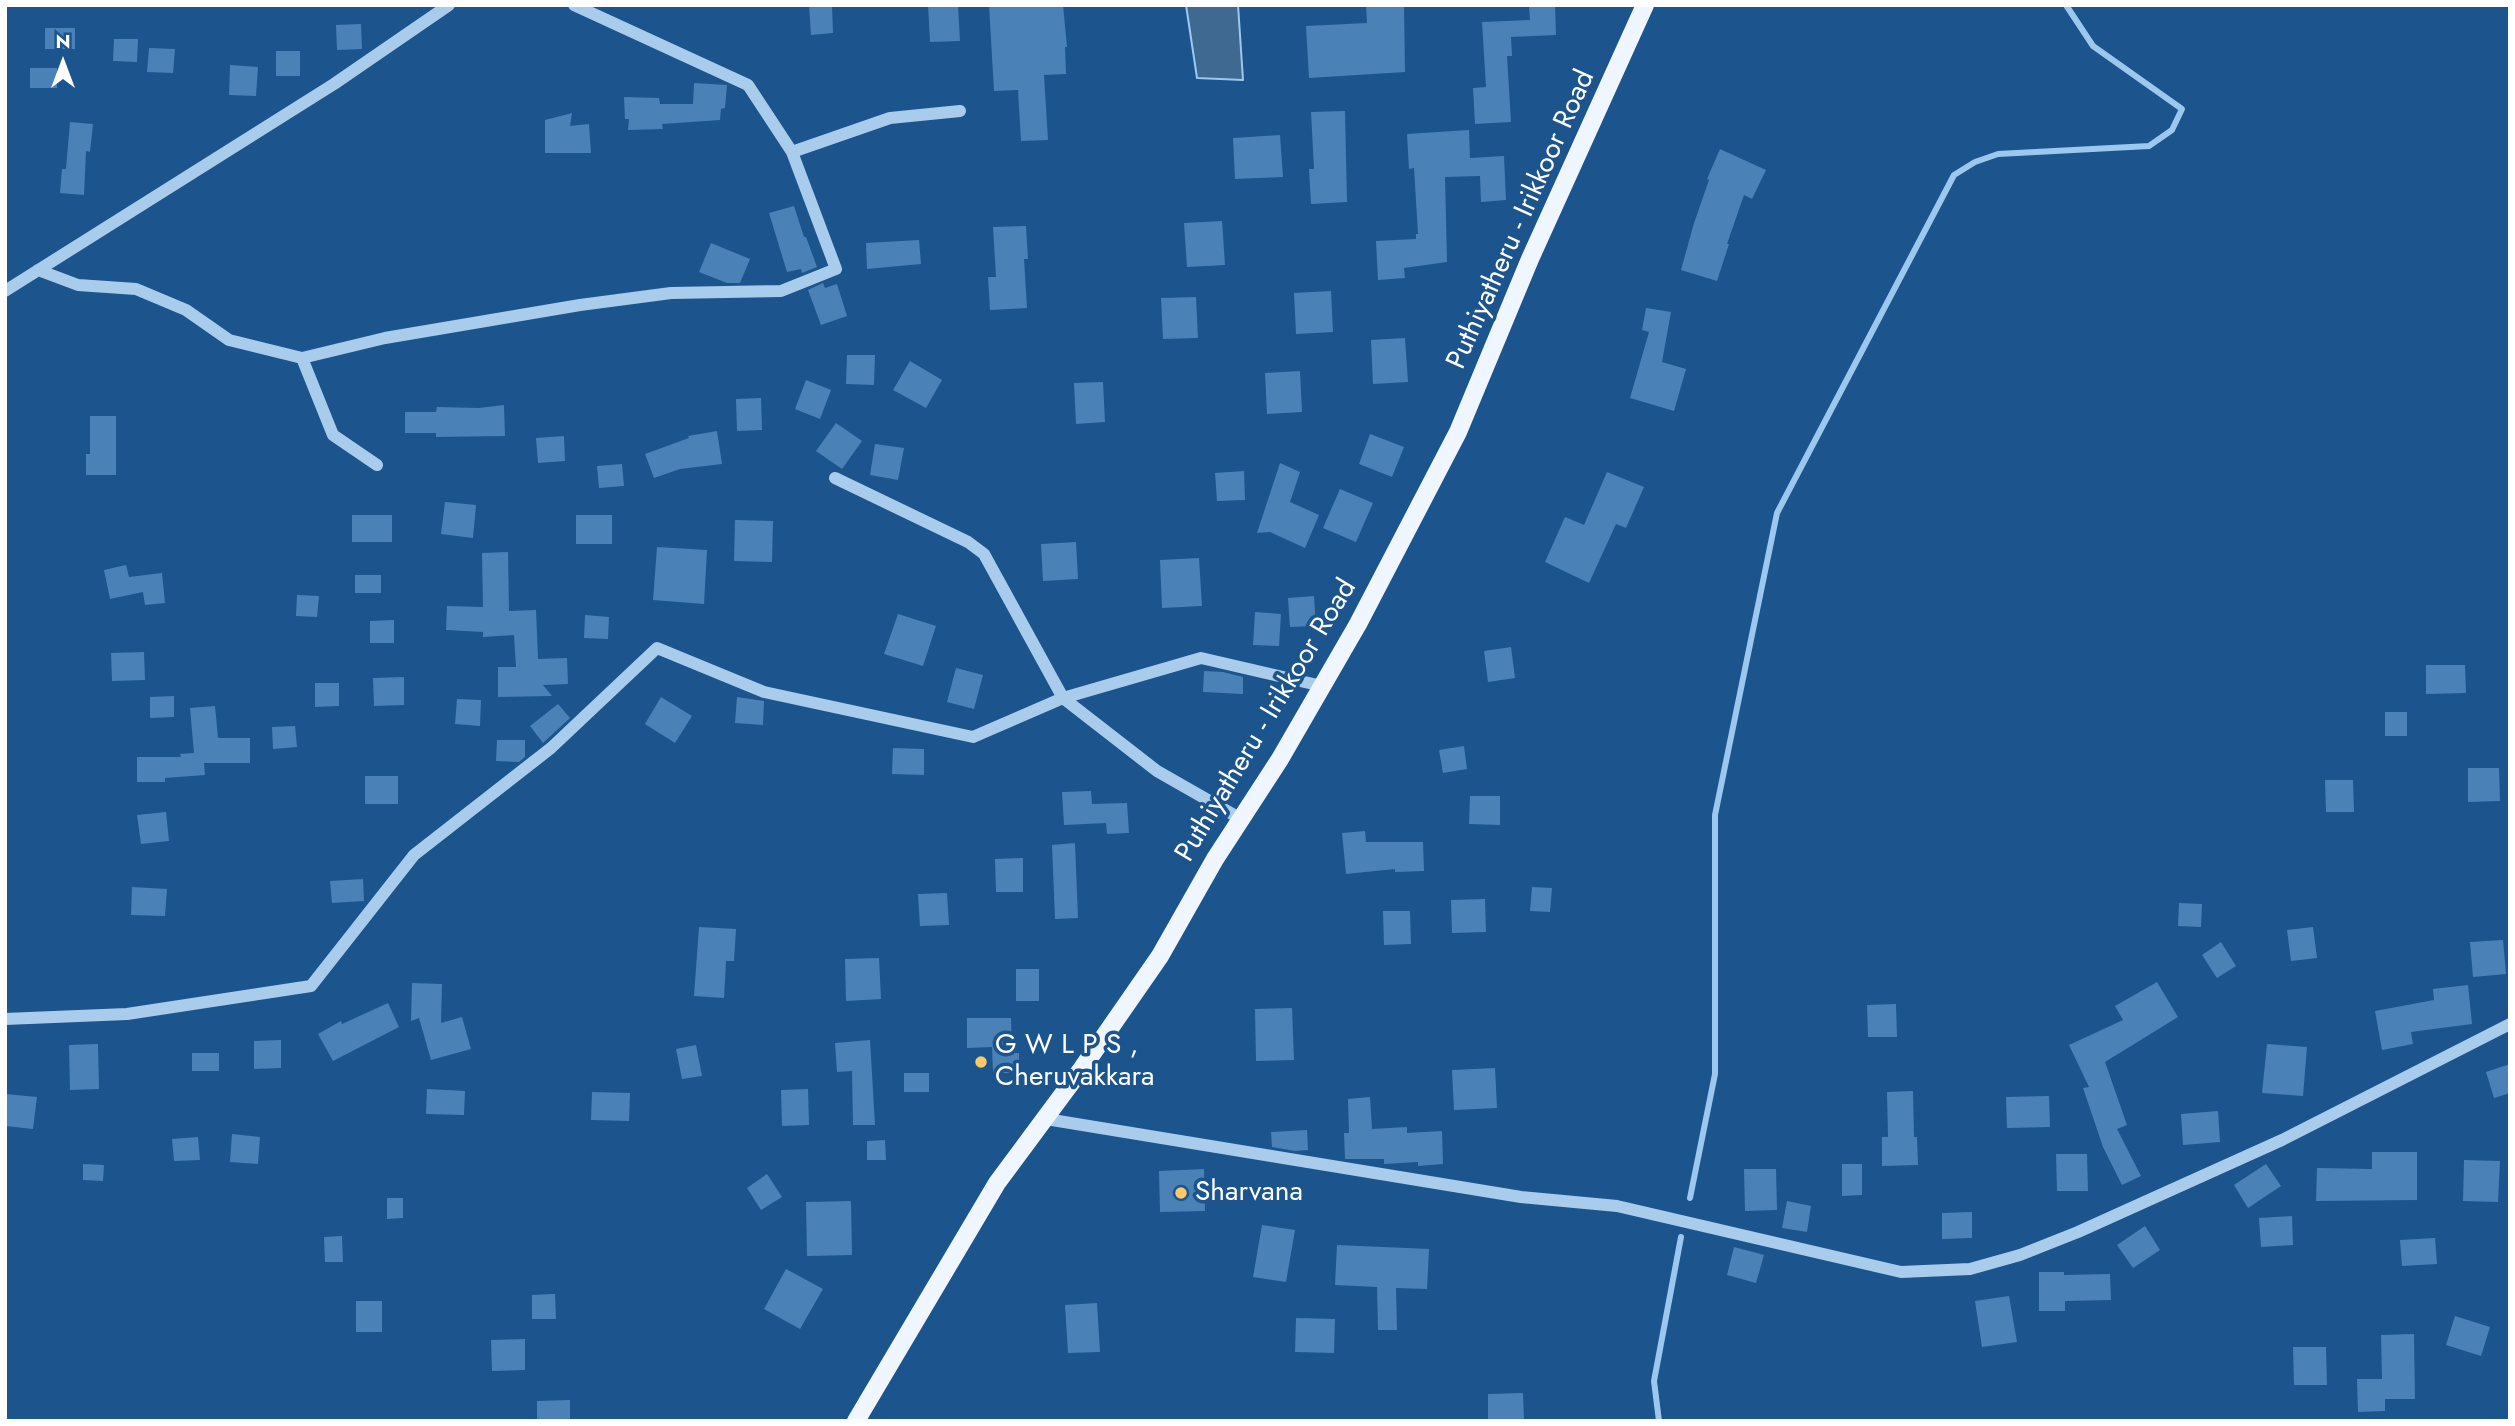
<!DOCTYPE html>
<style>
body{margin:0}
#map{position:relative;width:2515px;height:1426px;overflow:hidden;background:#1c548d;font-family:Jost,sans-serif}
canvas{display:block}
.frame{position:absolute;inset:0;border:7px solid #fff;pointer-events:none}
.north{position:absolute;left:28px;top:28px;width:70px;height:70px;-webkit-text-stroke:5px #1c548d;paint-order:stroke;rotate:0deg;font-size:19px;font-weight:700;line-height:28px;text-align:center;color:#fff}
.north::after{content:'';display:block;margin:auto;width:24px;height:32px;background:#fff;clip-path:polygon(50% 0,100% 100%,50% 72%,0 100%)}
</style>
<div id="map">
<canvas width="2515" height="1426"></canvas>
<div class="frame"></div>
<div class="north">N</div>
</div>
<script>
const context = document.querySelector('canvas').getContext('2d');
context.lineJoin = 'round';
function paint(path, color) {
  context.fillStyle = color;
  context.fill(path, 'evenodd');
}
function strokePath(path, color, width, dash) {
  context.strokeStyle = color;
  context.lineWidth = width;
  context.lineCap = dash ? 'butt' : 'round';
  context.setLineDash(dash || []);
  context.stroke(path);
}
function drawText(font, color, halo, rows, align = 'center') {
  context.font = font + ' Jost,sans-serif';
  context.lineWidth = 7;
  context.setLineDash([]);
  context.textBaseline = 'middle';
  context.strokeStyle = halo;
  context.fillStyle = color;
  for (const [text, x, y, turn = 0] of rows) {
    context.save();
    context.translate(x, y);
    context.rotate((+turn || 0) * Math.PI / 180);
    context.textAlign = isNaN(turn) ? turn : align;
    if (halo) context.strokeText(text, 0, 0);
    context.fillText(text, 0, 0);
    context.restore();
  }
}
const water = new Path2D(`
 M1186,5H1238L1243,80L1197,78Z`);
paint(water, '#406991');
strokePath(water, '#9cc8ef', 2);
strokePath(new Path2D(`
 M1690,1198L1715,1074V815L1777,513L1954,175L1975,162L1998,154L2149,146L2172,130L2182,109L2093,46L2066,5
 M1659,1421L1654,1381L1681,1237`), '#9cc8ef', 6);
paint(new Path2D(`
 M809,5H832L833,33L811,35Z
 M928,5H958L960,41L930,42Z
 M989,5H1063L1067,47H1065L1066,74L1044,75L1048,140L1021,141L1018,90L994,91Z
 M1366,5H1404L1405,72L1309,78L1306,26L1367,23Z
 M1555,5L1556,35L1511,37L1512,56H1507L1511,122L1475,124L1473,88L1486,87L1482,22L1530,20L1529,7Z
 M361,24L362,49L337,50L336,25Z
 M45,28H75V49H45Z
 M114,39H138L137,62L113,61Z
 M149,48L175,49L173,73L147,72Z
 M276,51H300V76H276Z
 M230,65L258,67L256,96L229,95Z
 M30,68H57V88H30Z
 M694,83L727,85L725,108L721,109L720,120L662,124L663,129L628,130L629,119H625L624,97L659,98L660,104H693Z
 M1345,111L1347,202L1311,204L1309,169H1314L1311,112Z
 M572,113L570,126L589,124L591,153H545V120Z
 M70,122L93,124L90,152L86,151L84,195L60,193L62,169H66Z
 M1469,130L1470,158L1504,156L1506,200L1481,202L1480,176L1445,177L1447,262L1404,268L1405,278L1378,280L1376,241L1416,239V234H1418L1414,168L1409,169L1407,134Z
 M1280,135L1283,177L1235,179L1233,138Z
 M1720,149L1766,170L1752,199L1744,195L1727,244H1729L1717,281L1681,270L1694,223L1709,180L1707,179Z
 M794,206L804,237H806L817,267L802,273L801,269L787,272L769,213Z
 M1222,221L1225,265L1187,267L1184,223Z
 M1026,226L1028,259H1024L1027,308L990,310L988,277H996L993,227Z
 M919,240L921,264L867,269L866,243Z
 M711,243L750,259L740,283H727L699,272Z
 M823,283L825,288L837,284L847,316L821,325L808,290Z
 M1331,291L1333,332L1296,334L1294,293Z
 M1196,297L1198,338L1163,339L1161,298Z
 M1646,308L1671,312L1662,362L1686,369L1674,411L1630,398L1649,332L1642,330Z
 M1405,338L1408,382L1373,384L1371,340Z
 M847,355H875L874,385L846,384Z
 M910,361L942,380L926,408L893,390Z
 M1300,371L1302,412L1267,414L1265,373Z
 M806,380L831,390L820,419L795,409Z
 M1103,382L1105,422L1076,424L1074,383Z
 M761,398L762,430L737,431L736,399Z
 M504,405L505,436L436,437V433H405V412H436L437,407L479,408Z
 M90,416H116V475H86V454H90Z
 M836,423L862,441L842,469L816,451Z
 M717,431L722,464L680,469L654,478L645,454L689,438L688,436Z
 M1370,434L1404,447L1392,477L1359,464Z
 M564,436L565,461L538,463L536,438Z
 M875,444L904,448L898,480L870,475Z
 M1280,463L1300,472L1290,502L1319,515L1305,548L1270,532L1257,533Z
 M622,464L624,486L599,488L597,466Z
 M1244,471L1245,500L1217,501L1215,473Z
 M1607,472L1644,487L1626,528L1616,524L1589,583L1545,562L1565,517L1584,525Z
 M1340,489L1373,503L1356,542L1323,528Z
 M445,502L476,505L473,538L441,534Z
 M352,515H392V542H352Z
 M576,515H612V544H576Z
 M735,520L773,521L772,562L734,561Z
 M1076,542L1078,579L1043,581L1041,544Z
 M657,547L707,550L704,604L653,600Z
 M508,552L509,611L536,610L538,659L567,658L568,684L543,685L552,696L498,697V667H516L514,635L483,637V632L446,630L447,606L483,607L482,553Z
 M1199,558L1202,606L1162,608L1160,560Z
 M126,565L129,577L162,573L165,603L145,605L143,592L110,599L104,570Z
 M355,575H381V593H355Z
 M297,595L319,596L317,617L296,616Z
 M1314,596L1316,626L1290,627L1288,598Z
 M1255,612L1281,614L1279,646L1253,645Z
 M898,614L936,626L923,666L884,654Z
 M585,615L609,617L608,639L584,638Z
 M394,620V643H370V621Z
 M1511,647L1515,678L1488,682L1484,651Z
 M144,652L145,680L112,681L111,653Z
 M2426,665H2465L2466,693L2426,694Z
 M956,668L983,675L974,709L947,702Z
 M1204,671L1223,672L1243,677V694L1203,692Z
 M404,677V705L374,706L373,678Z
 M315,683H339V706L315,707Z
 M174,696V717L150,718V697Z
 M661,697L692,716L675,743L645,724Z
 M737,697L764,701L763,725L735,723Z
 M457,699L481,700L480,726L455,724Z
 M558,704L570,718L543,743L530,726Z
 M215,706L218,738H250V763H204L205,775L165,778V782H137V757H181L180,754L194,753L190,708Z
 M2385,712H2407V736H2385Z
 M295,726L297,747L273,749L272,727Z
 M497,740H525V757L519,762L496,761Z
 M1464,746L1467,769L1443,773L1439,750Z
 M893,748L924,749V775L892,774Z
 M2468,768H2499L2500,801L2468,802Z
 M365,776H398V804H365Z
 M2325,780H2353L2354,812H2326Z
 M1091,791L1092,804L1127,803L1129,833L1107,834L1106,823L1064,825L1062,792Z
 M1470,796H1500V825L1469,824Z
 M166,812L169,841L141,844L137,815Z
 M1365,831L1366,842H1423L1424,871L1395,872V869L1346,874L1342,833Z
 M1075,843L1078,918L1055,919L1052,845Z
 M1023,858V892H996L995,859Z
 M363,879L364,901L332,903L330,881Z
 M132,887L167,889L165,916L131,915Z
 M1532,887L1552,888L1550,912L1530,911Z
 M947,893L949,925L920,926L918,894Z
 M1485,899L1486,932L1452,933L1451,900Z
 M2179,903L2202,904L2201,927L2178,926Z
 M1383,911H1410L1411,944L1384,945Z
 M699,927L736,929L734,961H726L724,998L694,996Z
 M2313,927L2317,958L2291,961L2287,930Z
 M2503,940L2506,974L2473,977L2470,942Z
 M2221,942L2236,966L2217,978L2202,955Z
 M879,958L881,999L846,1001L845,959Z
 M1016,969H1039V1001H1016Z
 M2157,982L2178,1017L2105,1062L2127,1125L2117,1129L2141,1176L2122,1185L2103,1147L2083,1088L2089,1087L2069,1045L2123,1020L2115,1006Z
 M412,983L442,984L441,1023L462,1017L471,1049L431,1060L419,1018L411,1021Z
 M2468,985L2472,1024L2411,1032L2413,1044L2382,1050L2375,1011L2434,1000L2433,989Z
 M388,1003L399,1027L333,1061L318,1034L341,1021L342,1024Z
 M1896,1004L1897,1037H1868L1867,1005Z
 M1292,1008L1294,1060L1256,1061L1255,1009Z
 M967,1018H1011L1012,1053H1019V1073H993L992,1047L967,1048Z
 M281,1040V1068L254,1069V1041Z
 M870,1040L875,1125H853L852,1071L837,1072L835,1043Z
 M98,1044L99,1089L70,1090L69,1045Z
 M2267,1044L2307,1047L2303,1096L2262,1093Z
 M696,1045L702,1076L682,1079L676,1049Z
 M192,1053H219V1071H192Z
 M2510,1064V1093L2494,1098L2486,1072Z
 M1495,1068L1497,1108L1454,1110L1452,1070Z
 M904,1073H929V1092H904Z
 M427,1089L465,1091L464,1115L426,1114Z
 M808,1089L809,1125L782,1126L781,1090Z
 M1913,1091L1914,1137H1917L1918,1165L1882,1166V1137H1888L1887,1092Z
 M592,1092L630,1093L629,1121L591,1120Z
 M5,1094L37,1097L33,1129L5,1126Z
 M2049,1096L2050,1127L2007,1128L2006,1097Z
 M1370,1097L1372,1129L1407,1127V1133L1442,1131L1443,1164L1418,1166V1162L1384,1164V1159H1345L1344,1133H1349L1348,1099Z
 M2218,1111L2220,1142L2183,1145L2181,1114Z
 M1307,1130L1308,1150L1295,1151L1272,1147L1271,1132Z
 M232,1134L260,1137L258,1164L230,1162Z
 M198,1137L200,1160L174,1161L172,1139Z
 M885,1140L886,1160H867V1141Z
 M2372,1152H2417V1200L2316,1201L2317,1168L2372,1169Z
 M2056,1154H2087L2088,1191H2057Z
 M2464,1160L2500,1161L2498,1202L2463,1201Z
 M83,1164L104,1165L103,1181L83,1180Z
 M1842,1164H1862V1195L1842,1196Z
 M2266,1164L2281,1186L2248,1208L2234,1185Z
 M1204,1169L1205,1211L1160,1212L1159,1171Z
 M1744,1169H1776L1777,1210L1745,1211Z
 M767,1174L782,1197L761,1210L747,1188Z
 M387,1198H403V1218L387,1219Z
 M851,1201L852,1255L807,1256L806,1202Z
 M1787,1201L1811,1206L1807,1232L1782,1228Z
 M1972,1212V1238L1942,1239V1213Z
 M2292,1216L2293,1245L2261,1247L2259,1218Z
 M1262,1225L1295,1230L1286,1282L1253,1277Z
 M2145,1226L2160,1250L2133,1268L2117,1245Z
 M342,1236L343,1262H325L324,1237Z
 M2435,1238L2437,1264L2402,1266L2400,1240Z
 M1337,1245L1429,1249L1427,1289L1396,1288L1397,1330H1378L1377,1287L1335,1285Z
 M1734,1247L1764,1255L1756,1283L1727,1275Z
 M786,1269L823,1289L800,1329L764,1309Z
 M2039,1272H2064V1275L2110,1274L2111,1300L2065,1301V1311H2039Z
 M555,1294L556,1319H532V1295Z
 M2009,1296L2017,1342L1982,1347L1975,1301Z
 M356,1301H382V1332H356Z
 M1097,1303L1100,1352L1068,1353L1065,1305Z
 M2455,1316L2490,1327L2481,1356L2446,1345Z
 M1296,1318L1335,1319L1334,1353L1295,1352Z
 M2414,1334L2415,1399H2385V1411L2358,1412L2357,1379H2382L2381,1335Z
 M525,1339V1370L492,1371L491,1340Z
 M2293,1347H2326L2327,1385H2294Z
 M1523,1393L1524,1421H1488V1394Z
 M570,1400V1421H537V1401Z`), '#4a81b7');
strokePath(new Path2D(`
 M792,152L890,118L960,111
 M38,270L78,285L136,289L186,310L229,340L302,358L385,338L580,305L671,293L781,291L836,269L792,152L748,85L574,5
 M5,291L334,84L449,5
 M302,358L333,435L377,465
 M835,478L968,542L984,554L1063,698L1157,771L1241,819
 M5,1019L127,1014L311,986L414,855L551,748L657,648L764,692L973,737L1063,698L1201,658L1322,686
 M1046,1119L1521,1197L1617,1206L1901,1272L1970,1269L2020,1255L2078,1232L2282,1140L2510,1024`), '#a9cced', 12);
strokePath(new Path2D(`
 M856,1421L997,1183L1083,1067L1160,956L1215,859L1280,759L1358,624L1458,432L1530,259L1645,5`), '#eff6ff', 18);
for (const [x, y, r, color] of [
 [981,1062,7,"#fdc967"],
 [1181,1193,7,"#fdc967"]
]) {
  const dot = new Path2D();
  dot.arc(x, y, r, 0, 2 * Math.PI);
  context.fillStyle = color;
  context.fill(dot);
  strokePath(dot, '#1c548d', 2.5);
}
drawText('28px', '#fff', '#1c548d', [
 ["Puthiyatheru - Irikkoor Road",1522,220,-66],
 ["Puthiyatheru - Irikkoor Road",1267,721,-59]
]);
drawText('28px', '#fff', '#1c548d', [
 ["G W L P S ,",995,1046],
 ["Cheruvakkara",995,1078],
 ["Sharvana",1195,1193]
], 'left');
</script>
